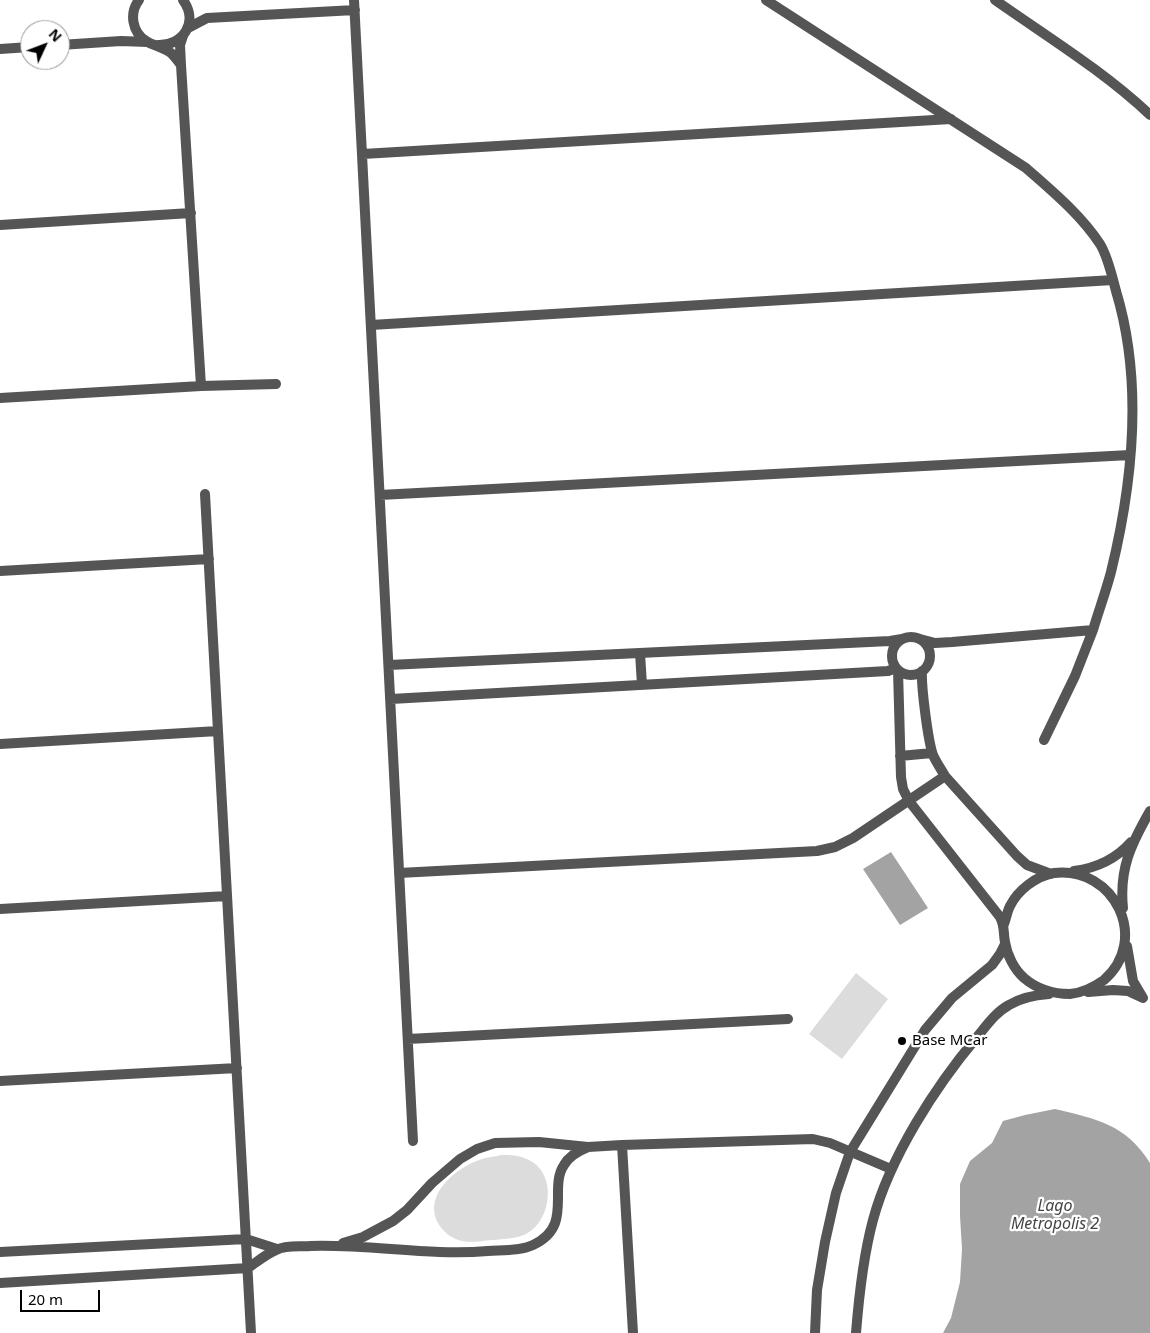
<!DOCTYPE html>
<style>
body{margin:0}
#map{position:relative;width:1150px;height:1333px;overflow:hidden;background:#fff;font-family:"Noto Sans",sans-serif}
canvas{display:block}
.north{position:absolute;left:20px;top:20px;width:50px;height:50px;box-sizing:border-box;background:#fff;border:1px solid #999;border-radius:50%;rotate:47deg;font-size:14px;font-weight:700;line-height:20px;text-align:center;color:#000}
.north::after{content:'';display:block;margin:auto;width:18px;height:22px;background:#000;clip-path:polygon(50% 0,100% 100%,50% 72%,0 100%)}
.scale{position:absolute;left:20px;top:1290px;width:80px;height:22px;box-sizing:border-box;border:2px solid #000;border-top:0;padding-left:6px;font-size:15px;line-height:18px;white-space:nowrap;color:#000;-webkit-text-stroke:4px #fff;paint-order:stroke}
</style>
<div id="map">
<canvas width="1150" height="1333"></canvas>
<div class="north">N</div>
<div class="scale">20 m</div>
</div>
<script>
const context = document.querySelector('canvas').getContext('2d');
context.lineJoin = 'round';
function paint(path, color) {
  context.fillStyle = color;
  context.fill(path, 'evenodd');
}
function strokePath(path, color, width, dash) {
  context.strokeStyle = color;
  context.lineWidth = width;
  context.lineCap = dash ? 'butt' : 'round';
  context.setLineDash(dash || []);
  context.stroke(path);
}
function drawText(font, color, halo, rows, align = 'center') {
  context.font = font + ' "Noto Sans",sans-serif';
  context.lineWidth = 4.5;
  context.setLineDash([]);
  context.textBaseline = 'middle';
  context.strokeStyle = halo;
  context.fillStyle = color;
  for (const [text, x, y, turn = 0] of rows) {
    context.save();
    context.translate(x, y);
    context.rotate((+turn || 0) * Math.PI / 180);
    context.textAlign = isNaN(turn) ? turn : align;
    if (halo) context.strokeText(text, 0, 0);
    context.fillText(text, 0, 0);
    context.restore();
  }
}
paint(new Path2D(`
 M856,973L888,999L842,1059L809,1034Z
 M501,1155C510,1155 518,1155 527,1159C557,1171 553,1220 526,1234C515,1239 504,1239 492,1240C482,1241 472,1243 462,1241C452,1239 443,1232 438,1223C423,1194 457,1167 482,1159C488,1157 494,1157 501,1155Z`), '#dcdcdc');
paint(new Path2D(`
 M891,852L928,908L900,925L863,869Z
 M1055,1109C1096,1119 1126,1124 1150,1163V1333H943L951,1318L960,1282L962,1249L960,1216V1184L970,1161L992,1143L1003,1121L1025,1115Z`), '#a3a3a3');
strokePath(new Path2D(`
 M139,0C129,13 132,32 146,41C154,46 163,47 171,53C175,57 178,61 181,65L180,45L183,36
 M354,0L413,1141
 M766,0L1026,168C1053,192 1080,214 1100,244C1108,257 1112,276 1116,291C1143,380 1133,482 1111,572C1106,591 1099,610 1093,630L952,642L935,643L920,639
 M995,0C1046,36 1105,72 1150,115
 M188,28L207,18L355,10
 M60,45L121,41L147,42
 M158,45C183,46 199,22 183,0
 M0,49L30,47
 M181,65L201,386
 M363,154L951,119
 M0,225L191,213
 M371,325L1113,280
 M0,398L201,386L276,384
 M205,494L251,1333
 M380,495L1130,455
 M0,571L209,559
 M892 656a19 19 0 1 1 38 0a19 19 0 1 1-38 0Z
 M640,653L642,685
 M389,665L890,641L902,639
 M898,670L901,777L903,789L909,801L1000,917C1005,926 1003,932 1005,942C1007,955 1014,969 1024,978C1037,989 1053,994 1070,994C1082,993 1094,987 1104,980C1150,940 1115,866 1054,873C1036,876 1018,890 1010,906C1007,912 1006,919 1004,924
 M922,671C921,686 928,741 933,755C936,762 941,769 945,776L1017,856L1027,865L1051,874
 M391,699L888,671L896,668
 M1044,740L1075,676L1093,630
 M0,744L218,731
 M900,756L932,753
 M1074,871C1097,868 1116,859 1131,842
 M399,873L817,851L835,847L853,838L945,776
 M1123,908C1119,869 1131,844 1150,811
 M0,909L227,896
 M1088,992L1113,990L1128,991L1143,998L1133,981L1127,946
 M408,1039L788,1019
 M0,1081L237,1068
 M622,1145L633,1333
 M343,1243L363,1237L393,1221L407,1210L432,1183L460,1159L477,1149L495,1143L539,1142L588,1147L622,1145L813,1139L830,1143L891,1169
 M0,1252L246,1239L277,1249
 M0,1283L248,1268C257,1262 266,1254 276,1250C286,1245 300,1247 310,1246C370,1244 429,1256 488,1251C503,1250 520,1251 533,1245C574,1226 548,1189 564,1165C569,1156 578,1151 588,1147
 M815,1333L817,1290L825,1242L836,1193L850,1152L925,1030L952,998L992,965L1000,954L1005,944
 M856,1333C859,1295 863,1257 873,1220C890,1157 935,1087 977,1037C987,1025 996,1012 1009,1005C1022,997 1035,995 1049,994`), '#555', 10);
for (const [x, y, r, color] of [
 [902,1041,5,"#000"]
]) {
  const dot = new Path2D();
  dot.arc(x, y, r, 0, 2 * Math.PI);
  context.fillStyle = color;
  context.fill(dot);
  strokePath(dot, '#fff', 2);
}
drawText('15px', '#000', '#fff', [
 ["Base MCar",912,1041]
], 'left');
drawText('italic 16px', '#444', '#fff', [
 ["Lago",1055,1206],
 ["Metropolis 2",1055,1224]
]);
</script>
